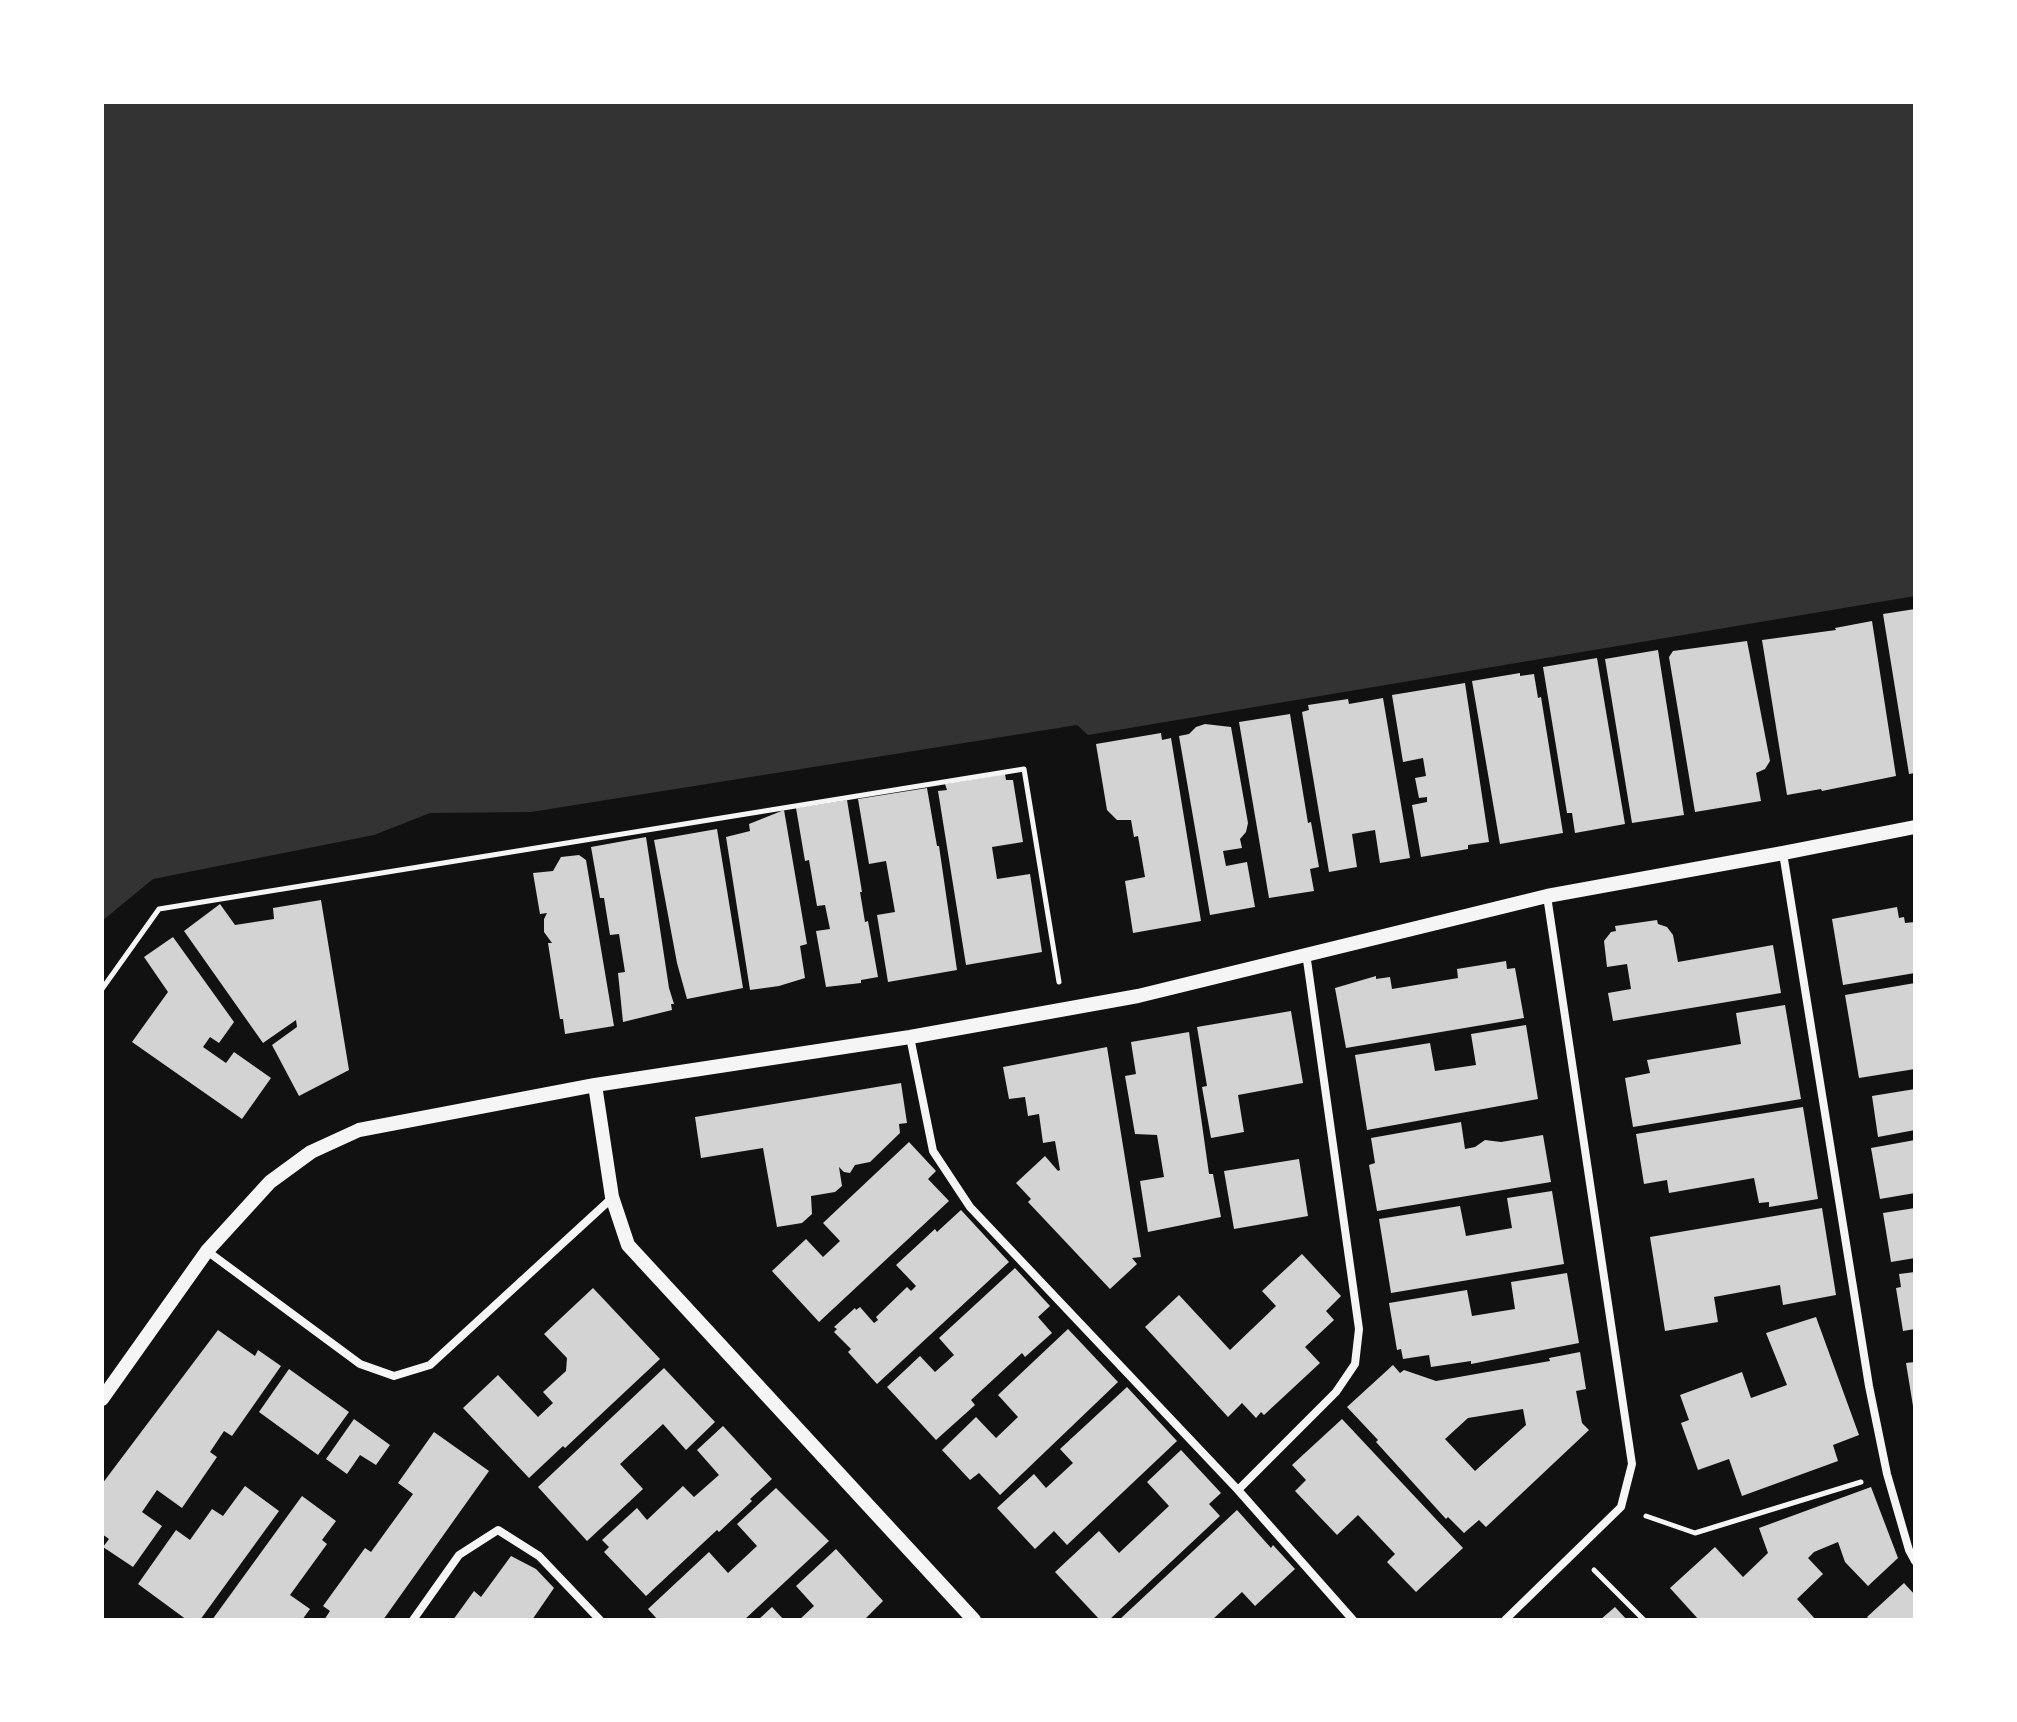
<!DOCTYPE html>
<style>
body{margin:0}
#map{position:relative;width:2017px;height:1722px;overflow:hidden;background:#111;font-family:"Source Serif 4",serif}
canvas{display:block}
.frame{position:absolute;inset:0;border:104px solid #fff;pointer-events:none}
</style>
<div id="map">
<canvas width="2017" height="1722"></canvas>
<div class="frame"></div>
</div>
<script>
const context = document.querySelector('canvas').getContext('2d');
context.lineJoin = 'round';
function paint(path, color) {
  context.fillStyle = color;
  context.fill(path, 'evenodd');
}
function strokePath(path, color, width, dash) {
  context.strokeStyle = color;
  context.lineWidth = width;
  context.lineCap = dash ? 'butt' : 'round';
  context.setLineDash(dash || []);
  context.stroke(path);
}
paint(new Path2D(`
 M102,102H1915V596L1088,735L1077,725L531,812L430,813L374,835L153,879L102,921Z`), '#333');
paint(new Path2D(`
 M1915,609V773L1909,774L1883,614Z
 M1872,621L1896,776L1822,791L1821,789L1787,795L1762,640L1836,630L1835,628Z
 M1747,641L1770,761L1765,769L1756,773L1761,801L1695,812L1669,657L1673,651Z
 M1658,650L1684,815L1632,823L1605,659Z
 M1597,658L1625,824L1575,833L1572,813H1567L1543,667Z
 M1520,673V676L1534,674L1538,698L1541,697L1563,833L1500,844L1472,681Z
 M1465,683L1489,842L1468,845V849L1421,857L1412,805L1427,802V797L1419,798L1415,778L1426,776L1423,758L1403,762L1392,695Z
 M1383,698L1410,858L1380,863L1375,830L1352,834L1357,867L1329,872L1302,712L1309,710L1308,705L1348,699L1349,704Z
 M1290,714L1308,823L1311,822L1319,867L1310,869L1314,891L1269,898L1239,722Z
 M1205,724L1231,727L1248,823L1246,832L1240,839L1242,848L1223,851L1226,866L1247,862L1255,907L1210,915L1179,736L1189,734L1196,727Z
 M1161,733L1162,740L1171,738L1201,921L1133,933L1125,881L1145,877L1138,836L1134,837L1131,820H1117L1107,810L1096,744Z
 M1005,774L1006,780H1013L1023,842L992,847L997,879L1030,874L1042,952L966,965L938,791L947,790L945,784Z
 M927,788L937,846H939L957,970L888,982L877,915L895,912L886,861L869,864L858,799Z
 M847,800L862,892H860L865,922L868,921L878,977L861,980V983L826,987L816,931L830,929L825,905L817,906L809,860L805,861L796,808Z
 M784,810L807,944L800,946L805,978L779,986L750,990L726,837L750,831L749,824Z
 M717,829L743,988L687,999L677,963L654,840Z
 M646,837L669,988L674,1004H671L672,1010L623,1022L618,973L625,972L619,934L610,935L604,898H600L591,847Z
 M579,855L586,860L614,1026L565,1034L563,1019H560L548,943H552L544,932V919L547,913L540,914L533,873L553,871L561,857Z
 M321,900L349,1070L299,1096L272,1045L297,1027L296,1020L263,1043L184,931L220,904L235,925L274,919L273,908Z
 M1897,907L1899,918L1904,917L1905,923L1915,922V973L1843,985L1832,919Z
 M1657,920L1658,924L1667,927L1673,935L1678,962L1773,945L1781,993L1613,1021L1608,993L1631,989L1627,964L1607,967L1604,941L1611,932L1616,931L1615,926Z
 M173,937L234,1022L219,1043L210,1037L203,1047L226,1063L234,1052L271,1078L242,1119L132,1042L168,992L144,957Z
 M1506,961L1507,969L1515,968L1524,1018L1346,1048L1335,988L1376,976V979L1390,977L1392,989L1458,978L1457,969Z
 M1915,983V1069L1859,1078L1845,995Z
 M1785,1005L1801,1099L1633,1127L1625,1078L1650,1073L1647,1060L1741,1044L1736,1013Z
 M1291,1011L1303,1083L1238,1095L1244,1132L1211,1138L1202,1087L1207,1086L1197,1027Z
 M1526,1025L1538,1099L1367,1130L1355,1055L1430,1043L1435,1071L1476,1065L1471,1034Z
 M1189,1032L1209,1174H1213L1221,1217L1148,1232L1140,1181L1164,1177L1157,1135L1135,1134L1125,1076L1136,1074L1131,1042Z
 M1107,1047L1141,1257L1132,1258L1137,1264L1110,1289L1028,1202L1031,1199L1016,1183L1045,1156L1058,1171L1060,1170L1055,1141L1043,1143L1039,1114L1028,1116L1025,1097L1009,1099L1003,1067Z
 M901,1083L907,1123L899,1124L900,1133L870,1162L855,1165L850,1173L844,1172L839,1167L842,1186L835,1192L811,1196L812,1214L802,1223L777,1227L763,1148L701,1158L695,1117Z
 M1915,1089V1130L1878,1137L1872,1096Z
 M1803,1107L1818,1199L1769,1207V1202L1759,1203L1754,1178L1669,1193L1667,1180L1644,1184L1636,1134Z
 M1461,1122L1465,1149L1475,1147L1485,1140L1501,1142L1543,1135L1551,1182L1377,1211L1369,1165L1375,1163L1371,1138Z
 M1915,1140V1193L1880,1199L1871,1148Z
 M909,1142L936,1171L928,1179L949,1201L819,1322L772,1271L806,1239L823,1257L840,1241L823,1223Z
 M1299,1159L1308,1216L1234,1229L1224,1171Z
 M1552,1191L1564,1264L1391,1293L1379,1219L1460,1206L1466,1236L1512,1228L1507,1198Z
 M1822,1208L1836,1295L1783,1305L1780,1285L1714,1297L1718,1322L1665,1331L1650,1237Z
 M1915,1208V1258L1891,1262L1883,1213Z
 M961,1210L1009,1262L877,1384L848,1352L851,1349L834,1332L837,1329L834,1327L855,1308L856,1310L860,1307L874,1323L878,1320L876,1317L907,1287L911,1291L916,1286L896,1265L935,1229L937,1232Z
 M1302,1254L1341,1296L1326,1311L1334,1320L1305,1347L1320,1363L1264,1415L1261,1412L1256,1418L1242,1403L1228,1417L1145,1327L1179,1295L1230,1350L1276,1306L1262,1291Z
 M1015,1268L1050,1306L1038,1317L1052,1333L1025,1357L1022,1353L971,1400L975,1405L936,1440L887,1387L920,1356L935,1372L954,1355L939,1338Z
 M1915,1272V1329L1903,1331L1896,1288L1901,1287L1899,1274Z
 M1567,1273L1579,1343L1471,1364V1361L1431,1367L1429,1355L1403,1359L1401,1349L1397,1350L1389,1303L1467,1290L1472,1316L1515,1309L1511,1282Z
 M593,1288L660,1359L565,1448L563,1446L529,1478L463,1408L498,1375L538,1417L553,1403L543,1392L566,1371L567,1358L544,1334Z
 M1816,1317L1859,1435L1833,1445L1838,1461L1742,1496L1729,1459L1698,1470L1681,1423L1689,1420L1680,1395L1742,1372L1751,1398L1787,1385L1766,1333Z
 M1068,1329L1118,1382L1000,1495L979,1473L970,1480L942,1450L976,1417L996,1438L1018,1417L998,1395Z
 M218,1330L255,1356L258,1350L281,1366L232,1436L224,1431L210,1452L217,1457L182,1508L157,1490L142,1512L162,1526L133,1567L103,1547L109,1539L102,1534V1484Z
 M1580,1352L1586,1389L1576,1391L1582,1423L1589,1430L1486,1527L1479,1520L1464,1533L1448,1517L1446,1519L1376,1442L1378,1440L1347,1407L1393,1365L1400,1373L1404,1370L1436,1381L1550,1361L1549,1358ZM1523,1409L1526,1425L1475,1471L1445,1439L1468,1418Z
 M1915,1362V1406H1913L1906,1363Z
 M664,1368L715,1422L686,1450L663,1424L620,1464L643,1489L587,1541L538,1487Z
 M289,1369L349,1412L318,1455L259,1412Z
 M1127,1387L1177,1441L1067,1545L1054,1531L1035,1549L997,1508L1034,1474L1046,1488L1073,1463L1060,1449Z
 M354,1419L390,1445L376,1465L360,1455L347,1474L326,1459Z
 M1342,1419L1463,1548L1416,1592L1387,1562L1395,1554L1358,1515L1337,1535L1295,1491L1306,1480L1292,1465Z
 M723,1426L772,1479L750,1499L752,1501L719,1532L717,1530L646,1596L604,1552L609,1547L602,1540L637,1508L647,1520L683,1486L694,1497L719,1475L697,1450Z
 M434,1432L489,1471L383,1620H324L330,1611L323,1606L365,1548L371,1552L413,1494L398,1483Z
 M1181,1450L1221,1493L1209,1504L1220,1516L1109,1620H1100L1055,1572L1099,1531L1119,1553L1169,1506L1147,1482Z
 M245,1486L279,1511L200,1620H187L138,1584L176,1530L190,1540L212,1509L223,1516Z
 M1871,1487L1898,1558L1868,1586L1845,1562L1838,1542L1814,1552L1808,1558L1823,1574L1797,1599L1816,1620H1699L1670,1588L1715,1547L1743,1577L1768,1553L1759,1528Z
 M776,1488L829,1541L744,1620H658L648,1609L709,1552L728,1573L757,1546L737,1524Z
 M302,1496L336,1521L322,1540L327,1544L290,1595L310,1609L302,1620H212Z
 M1237,1510L1271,1548L1273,1545L1295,1569L1255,1606L1242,1592L1212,1620H1119Z
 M836,1549L883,1601L864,1620H799L814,1606L796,1586Z
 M511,1556L536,1569L554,1588L532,1620H453L474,1591L481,1597Z
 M1904,1583L1915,1595V1620H1870L1867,1617Z
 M772,1607L784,1620H758Z
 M1615,1607L1627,1620H1600Z`), '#d3d3d3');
strokePath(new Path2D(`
 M102,989L159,909L1024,769L1059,982
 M1646,1516L1695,1533L1861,1482
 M1594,1570L1644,1620`), '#f5f5f5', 5);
strokePath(new Path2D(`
 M1783,853L1869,1386L1887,1474L1909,1550L1915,1561
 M910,1037L933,1151L970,1207L1238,1490L1353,1620
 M207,1251L360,1364L394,1376L430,1365L612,1198
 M1238,1490L1336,1392L1355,1364L1359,1329L1306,953
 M413,1620L459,1555L498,1530L539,1556L600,1620
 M1505,1620L1621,1507L1632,1464L1547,896`), '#f5f5f5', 8);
strokePath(new Path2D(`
 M595,1085L612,1197L628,1245L974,1620
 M102,1399L207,1251L270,1182L311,1152L359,1130L595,1085L910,1037L1138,996L1547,896L1783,853L1915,827`), '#f5f5f5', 14);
</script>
